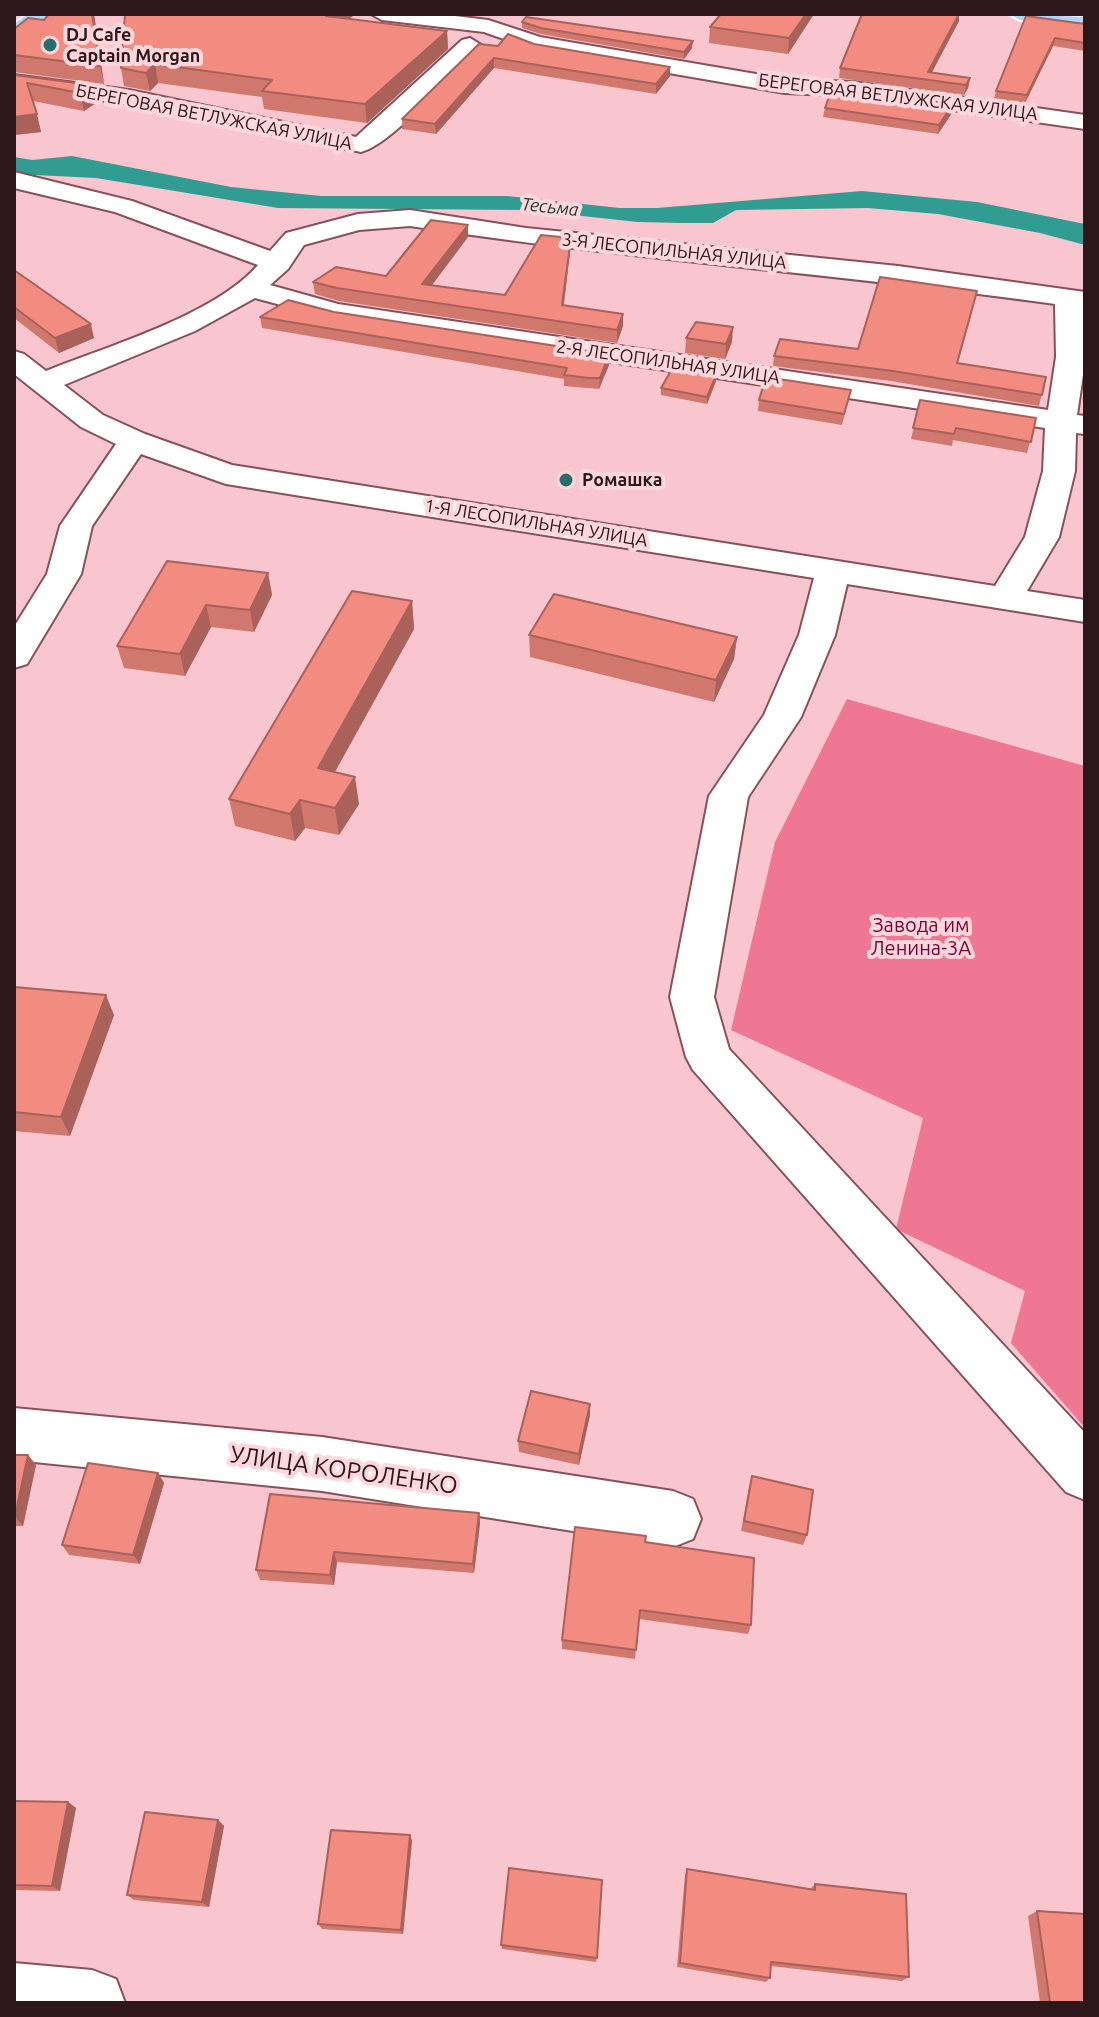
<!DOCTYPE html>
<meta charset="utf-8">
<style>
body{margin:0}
#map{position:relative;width:1099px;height:2017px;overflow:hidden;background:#f9c6cf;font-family:Ubuntu,sans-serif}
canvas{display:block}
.frame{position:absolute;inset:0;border:16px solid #2d171b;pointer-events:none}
</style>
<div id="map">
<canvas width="1099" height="2017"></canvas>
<div class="frame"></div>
</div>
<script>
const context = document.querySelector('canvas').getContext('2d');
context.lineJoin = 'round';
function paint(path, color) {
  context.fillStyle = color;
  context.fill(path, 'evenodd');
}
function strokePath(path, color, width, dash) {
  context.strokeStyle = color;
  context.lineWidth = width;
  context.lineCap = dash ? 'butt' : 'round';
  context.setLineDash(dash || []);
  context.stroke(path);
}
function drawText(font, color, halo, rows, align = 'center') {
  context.font = font + ' Ubuntu,sans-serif';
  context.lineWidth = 8;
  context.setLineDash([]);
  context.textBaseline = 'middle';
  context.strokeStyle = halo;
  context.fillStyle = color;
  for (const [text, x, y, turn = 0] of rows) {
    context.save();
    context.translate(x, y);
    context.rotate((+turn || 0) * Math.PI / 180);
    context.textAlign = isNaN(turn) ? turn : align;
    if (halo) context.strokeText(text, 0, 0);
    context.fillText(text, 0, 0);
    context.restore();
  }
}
paint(new Path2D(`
 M847,699L1085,766V1428L1011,1343L1025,1291L896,1229L923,1118L731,1030L775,842Z`), '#f07794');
paint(new Path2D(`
 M72,156L231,187L321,196H507L620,208H657L862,191L977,202L1085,224V245L1040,233L938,214L868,208L736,210L713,223H682L638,222L526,210L278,208L96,178L14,174V157L32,160Z`), '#319c92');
const minor = new Path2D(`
 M371,14H439L488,20L540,37L785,79L854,82L1085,115V129L854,96L785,93L535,50L484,32L382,20Z
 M470,38L481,45L478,50C450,74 393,144 361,152L129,104L14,89V75L129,90L356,137L462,40Z
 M14,172L132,201L270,251L286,233L358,214L410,210L526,228L898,266L1085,292V361L1077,415L1085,416V434L1076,433L1075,471L1059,537L1027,591L1085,600V622L847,584L835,635L801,717L748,797L714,997L729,1049L1085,1433V1500L1066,1492L693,1070L686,1057L670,997L709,796L764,715L799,635L814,578L226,484L141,454L92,526L81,574L27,664L14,668V627L47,574L60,526L116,444L81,427L14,374V351L24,354L46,371C108,346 215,315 258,265L115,212L14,188ZM410,226C624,259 841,274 1055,304L1056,357L1048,410L338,304L270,285L288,269L304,245L359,230ZM255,298L336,320L1045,428L1043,471L1025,537L995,586L232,465L145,434L103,415L64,385L195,331Z
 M14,1408L322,1437L673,1491L693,1499L701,1519L693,1539L673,1547L322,1491L14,1460Z
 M14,1963L92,1970L116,1979L125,2003H14Z`);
const major = new Path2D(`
 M28,14H53L22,39L14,41V24Z
 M1009,14L1085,17V29L1020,20Z`);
strokePath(minor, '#87515c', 4);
strokePath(major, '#fff', 4);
paint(minor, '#fff');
paint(major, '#afd6f8');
paint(new Path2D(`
 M94,14L104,84L14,72V29L44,20Z
 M721,14H814L788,54L709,43L710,27Z
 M1026,16L1085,24V51L1053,46L1025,103L994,99L996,91Z
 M349,19L447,31L448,49L367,123L264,109L262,97L158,83L150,91L124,86L121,68Z
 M959,21L931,73L970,78L968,88L964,95L839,78L840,68Z
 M522,22L692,48L684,59L541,34L522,28Z
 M534,44L670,76L656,94L494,68L436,134L402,129V119L498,46Z
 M14,75L92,85L96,103L84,111L33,101L41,132L14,135Z
 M953,104L952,113L938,134L823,117L825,108Z
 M468,237L432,285L505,295L571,238L570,251L564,305L623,326L617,343L339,301L315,294L313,282L386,276Z
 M14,270L94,338L59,353L14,318Z
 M975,301L958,363L1046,377L1039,406L891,381L773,366L774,356L858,349Z
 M334,312L609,354V365L599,389L564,386V379L262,328L260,317Z
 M686,338L732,342L725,359L685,353Z
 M717,373L716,381L707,404L661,395V388Z
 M851,390L842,425L758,411L759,400Z
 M920,400L1036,418L1027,453L953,440L952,446L911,439Z
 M268,573L272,595L254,632L211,627L185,676L124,668L117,646Z
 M412,601L414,629L335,772L359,804L339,835L305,828L295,841L235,826L229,799Z
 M529,635L737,637L734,659L714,702L530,657Z
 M14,987L114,1015L70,1136L14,1131Z
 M590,1404V1415L579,1465L519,1452L518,1441Z
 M14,1455H28L36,1465L23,1526H14Z
 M158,1473L164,1483L140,1564L69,1555L62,1545Z
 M752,1476L807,1535L803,1545L741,1531L749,1487Z
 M479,1513L480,1523L474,1573L337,1562L334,1585L260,1580L256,1570Z
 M645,1542L751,1625L748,1634L639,1619L635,1659L562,1649V1640Z
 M14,1801L68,1802L76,1808L60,1891L14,1890Z
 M218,1820L224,1826L209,1907L134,1900L127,1895Z
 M410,1835L412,1841L403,1934L322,1929L318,1924Z
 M687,1869L810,1889L815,1884L909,1977L902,1981L771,1966L770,1978L766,1982L677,1967L685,1875Z
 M1037,1911L1085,2003H1040L1028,1916Z
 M501,1945L597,1958L596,1962L502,1949Z`), '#d0786e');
paint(new Path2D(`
 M92,14H94L104,84L100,66Z
 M329,14H356L328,34L326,16Z
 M806,14H814L788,54L789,38Z
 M959,14V21L928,80V72Z
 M447,31L448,49L367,123L365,104Z
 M1055,38L1053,46L1025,103L1027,95Z
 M693,41L692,48L684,59V52Z
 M494,58V68L436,134L435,124Z
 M155,64L158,83L150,91L146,73Z
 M670,67V76L656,94V84Z
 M970,78L968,88L964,95L966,85Z
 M92,85L96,103L84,111L80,93Z
 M953,104L952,113L938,134L939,125Z
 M37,114L41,132L14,135V117Z
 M468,225V237L423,297L422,284Z
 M571,238L570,251L562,318V305Z
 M623,314V326L617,343V330Z
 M91,324L94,338L59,353L55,338Z
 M733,327L732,342L725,359L726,344Z
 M609,354V365L599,389L600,378Z
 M717,373L716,381L707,404V397Z
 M268,573L272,595L254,632L250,610Z
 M412,601L414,629L322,795L318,768Z
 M206,605L211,627L185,676L180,654Z
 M737,637L734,659L714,702L716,680Z
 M355,777L359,804L339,835L335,808Z
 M300,800L305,828L295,841L290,814Z
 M106,995L114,1015L70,1136L61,1117Z
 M590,1404V1415L579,1465V1454Z
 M28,1455L36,1465L23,1526L15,1516Z
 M158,1473L164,1483L140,1564L133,1555Z
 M479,1513L480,1523L474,1573L473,1564Z
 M334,1552L337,1562L334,1585L330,1575Z
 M68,1802L76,1808L60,1891L52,1886Z
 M218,1820L224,1826L209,1907L202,1902Z
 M410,1835L412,1841L403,1934L401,1930Z`), '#a9615a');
const building = new Path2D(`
 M49,14H92L100,66L14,55V29L28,18L44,20Z
 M125,14H329L326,16L447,31L365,104L262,91L272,80L155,64L146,73L121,68Z
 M721,14H806L789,38L710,27Z
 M862,14H959L928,72L970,78L966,85L840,68Z
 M1026,16L1085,24V43L1055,38L1027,95L996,91Z
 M526,17L693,41L684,52L541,28L522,22Z
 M508,34L534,44L670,67L656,84L494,58L435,124L402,119L479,44L498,46Z
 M14,75L92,85L80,93L27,83L37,114L14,117Z
 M832,89L953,104L939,125L825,108Z
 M431,220L468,225L422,284L505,295L541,235L571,238L562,305L623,314L617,330L337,288L313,282L336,267L386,276Z
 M14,270L91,324L55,338L14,307Z
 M880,277L977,291L957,363L1046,377L1042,395L893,371L774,356L780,339L858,349Z
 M288,300L334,312L609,354L600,378H589L564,375L567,368L260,317Z
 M696,322L733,327L726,344L686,338Z
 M673,367L717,373L707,397L661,388Z
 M766,377L851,390L844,414L759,400Z
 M920,400L1036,418L1031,442L956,428L954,434L913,428Z
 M167,561L268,573L250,610L206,605L180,654L117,646Z
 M352,591L412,601L318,768L355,777L335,808L300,800L290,814L229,799Z
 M554,594L737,637L716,680L529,635Z
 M14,987L106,995L61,1117L14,1112Z
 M531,1391L590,1404L579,1454L518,1441Z
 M14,1455H28L15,1516H14Z
 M88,1463L158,1473L133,1555L62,1545Z
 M752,1476L813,1490L807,1535L744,1521Z
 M270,1494L479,1513L473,1564L334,1552L330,1575L256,1570Z
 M575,1527L646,1536L645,1542L754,1558L751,1625L640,1610L636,1650L562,1640Z
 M14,1801L68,1802L52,1886L14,1885Z
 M145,1812L218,1820L202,1902L127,1895Z
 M331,1830L410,1835L401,1930L318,1924Z
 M509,1868L602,1880L597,1958L501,1945Z
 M687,1869L815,1890V1884L906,1894L909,1977L771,1962L770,1978L680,1963Z
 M1037,1911L1085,1914V2003H1050Z`);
paint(building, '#f28b80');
strokePath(building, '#a9615a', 2);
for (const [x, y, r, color] of [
 [50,45,8,"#27706a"],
 [566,480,8,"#27706a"]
]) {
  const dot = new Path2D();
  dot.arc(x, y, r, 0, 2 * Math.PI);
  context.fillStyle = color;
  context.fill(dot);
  strokePath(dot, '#fed7dd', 3);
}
drawText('bold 18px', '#2d171b', '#fed7dd', [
 ["DJ Cafe",66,35],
 ["Captain Morgan",66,56],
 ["Ромашка",582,480]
], 'left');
drawText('18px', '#2d171b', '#fed7dd', [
 ["БЕРЕГОВАЯ ВЕТЛУЖСКАЯ УЛИЦА",898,97,7],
 ["БЕРЕГОВАЯ ВЕТЛУЖСКАЯ УЛИЦА",214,117,11],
 ["3-Я ЛЕСОПИЛЬНАЯ УЛИЦА",674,251,6],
 ["2-Я ЛЕСОПИЛЬНАЯ УЛИЦА",668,362,8],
 ["1-Я ЛЕСОПИЛЬНАЯ УЛИЦА",536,523,9]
]);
drawText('italic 18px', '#193835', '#fed7dd', [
 ["Тесьма",550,207,6]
]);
drawText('20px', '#7d0034', '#fed7dd', [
 ["Завода им",921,925],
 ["Ленина-3А",921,948]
]);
drawText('24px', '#2d171b', '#fed7dd', [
 ["УЛИЦА КОРОЛЕНКО",344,1470,8]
]);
</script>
